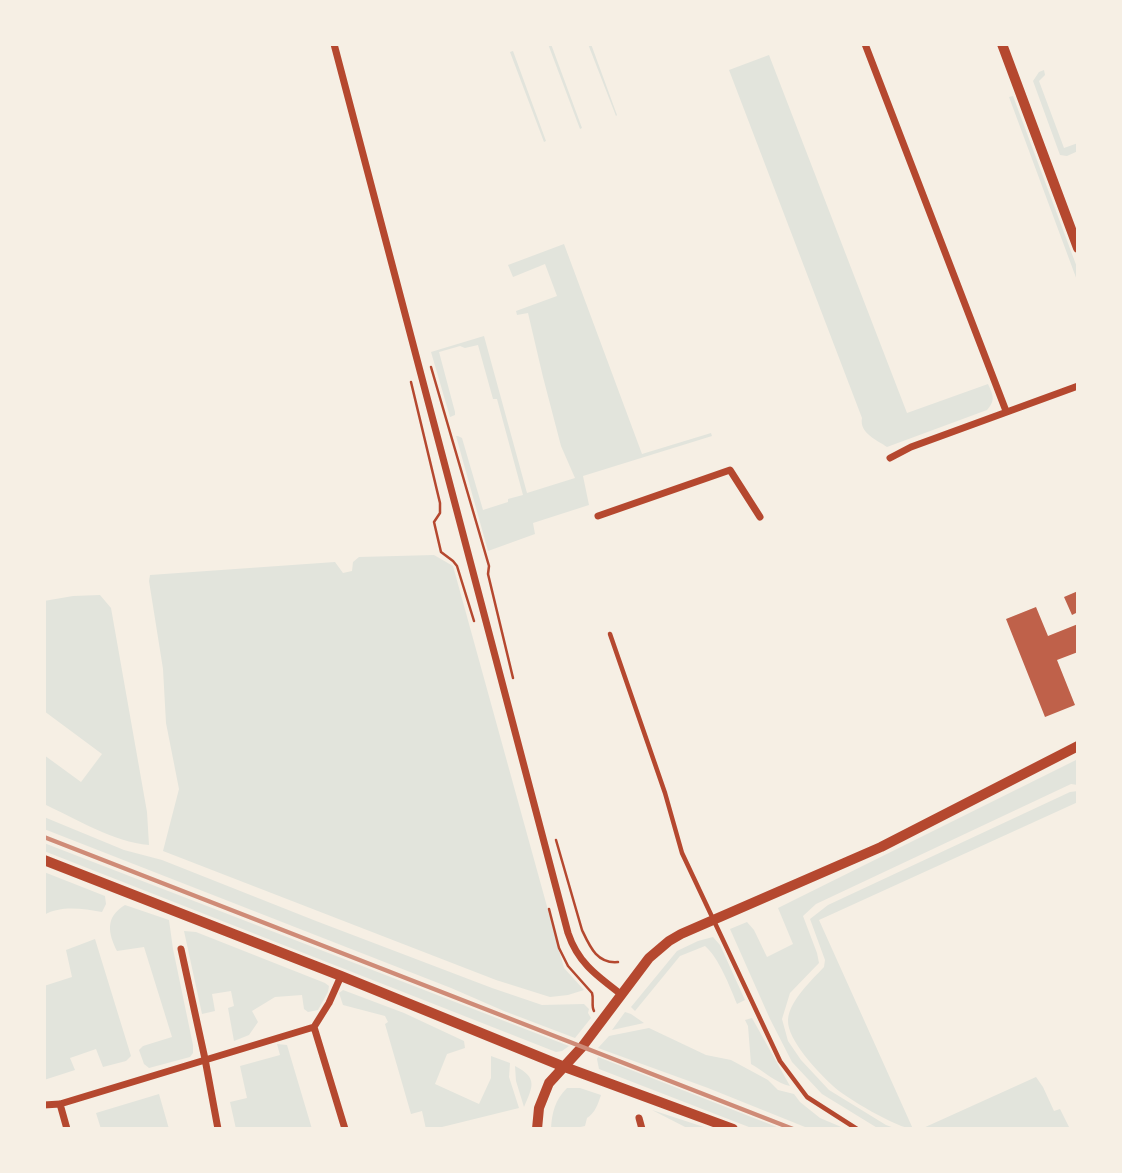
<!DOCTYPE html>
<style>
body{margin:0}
#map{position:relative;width:1122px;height:1173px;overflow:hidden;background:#f6efe4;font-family:"Titillium Web",sans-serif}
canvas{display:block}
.frame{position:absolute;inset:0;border:46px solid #f6efe4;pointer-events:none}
</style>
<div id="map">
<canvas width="1122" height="1173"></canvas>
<div class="frame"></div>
</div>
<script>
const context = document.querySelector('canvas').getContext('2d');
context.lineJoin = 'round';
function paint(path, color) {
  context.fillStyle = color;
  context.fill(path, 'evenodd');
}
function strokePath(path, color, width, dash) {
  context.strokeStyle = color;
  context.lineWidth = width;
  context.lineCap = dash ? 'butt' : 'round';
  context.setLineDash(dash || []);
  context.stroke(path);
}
paint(new Path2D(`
 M548,44H551L582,128L580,129Z
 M588,44H591L617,115L616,116Z
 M513,51L546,141L544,142L510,52Z
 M769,55L907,413L988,384C993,395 996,400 987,410L887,447C877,440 859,433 862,418L729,70Z
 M1044,70L1045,75L1039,81L1064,148L1078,143V151L1067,156L1060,155L1033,81L1039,72Z
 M1013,96L1078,270V283L1009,97Z
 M564,244L642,454L711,433L712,436L583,476L589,505L533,523L535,534L488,551L456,436H458L462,438L483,510L508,502V499L523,495L497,399H493L478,345L465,348L460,346L439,352L455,412V415L450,417L431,352L484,336L527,493L575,478L561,446L543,377L528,313L517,315L516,311L557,296L545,264L513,277L508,265Z
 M434,555L453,566L564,968L584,990L568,995L550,997L496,980L163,851L179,789L166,723L163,669L149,581L150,575L335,562L343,573L352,571L353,562L359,557Z
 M100,595L111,608L147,812L149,845C114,842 76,819 44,804V755L81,782L102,754L44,711V601L73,596Z
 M1078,759V785L1071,784L816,904L803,916L817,953L819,963L790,993L782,1019L788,1041L801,1060L829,1090L886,1125L897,1129H879L822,1094L792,1062L770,1019L730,929L747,922L754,930L767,957L793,944L778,908Z
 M1078,791V802L819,920L913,1129C899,1129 844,1097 833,1086C819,1073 787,1040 788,1020C789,1001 812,980 824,967L825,960L810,919L828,905L1070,792Z
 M44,817L124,850L162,860L316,921L492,988L542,1005L584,1004L589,1009L588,1013L591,1018L575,1038L504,1011L451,988L44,829Z
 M44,843L569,1046L562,1051L556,1052L44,851Z
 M44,872L105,896L106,904L102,912C83,909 62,905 44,915Z
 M125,905L169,920L173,949L193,1045V1053L190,1057L149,1068L144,1064L139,1050L143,1046L172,1037L144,947L117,951C108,933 105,917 125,905Z
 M184,931L196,932L325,983L329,986L328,992L318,1010L308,1012L304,1009L302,995L275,997L252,1011L258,1022L249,1035L234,1041L228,1008L234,1006L231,991L212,994L215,1011L202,1014Z
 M713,937L720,945L745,1000L737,1004C730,987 719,958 705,946L680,956L635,1011L631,1007L677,951L698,941Z
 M95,939L131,1056L126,1061L103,1067L96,1049L70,1058L75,1070L44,1080V986L72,977L66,950Z
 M343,990L404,1013L464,1041L465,1048L447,1054L435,1084L479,1104L491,1078V1056L510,1063L509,1077L519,1108L442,1127V1129H426L422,1111L411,1114L385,1024L388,1022L385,1016L343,1005L339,993Z
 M625,1012L631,1014L644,1023L612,1030Z
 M752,1018L790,1086C778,1084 763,1071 751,1064L748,1026L745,1020Z
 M649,1028L706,1055L731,1060L768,1080L778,1090L794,1094L800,1102L820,1118L846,1129H810L708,1088L598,1048L609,1036Z
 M277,1044L287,1045L312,1129H236L230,1102L247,1098L240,1066L280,1055Z
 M598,1057L782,1129H754L599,1069L597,1059Z
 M515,1066C538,1078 533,1086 524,1107L516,1081Z
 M1036,1077L1043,1087L1054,1111L1060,1109L1070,1129H921Z
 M567,1088H580L601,1095C598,1104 595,1113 587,1118L585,1126L571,1129H551C552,1112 555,1100 567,1088Z
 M159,1094L169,1129H101L96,1113Z
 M652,1110L710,1129H689Z`), '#e2e4dc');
paint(new Path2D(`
 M1078,591V612L1072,615L1064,597Z
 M1036,607L1048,636L1078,624V652L1057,660L1075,705L1045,717L1006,619Z`), '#bf614a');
strokePath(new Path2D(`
 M431,367L489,566L488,574L513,678
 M411,382L440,503V513L434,522L441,552L453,561L457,566L474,621
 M556,840L582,930C590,947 597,964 618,962
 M549,909L559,948L568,966L592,993C594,999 591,1006 594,1011`), '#b5482f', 2.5);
strokePath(new Path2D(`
 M610,634L665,793L682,853L780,1061L807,1097L857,1129`), '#b5482f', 4.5);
strokePath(new Path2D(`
 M334,44L568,933C578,963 597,976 622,995
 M865,44L1006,411
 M890,458L911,447L1078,386
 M598,516L730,470L760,517
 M181,949L205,1059L218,1129
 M314,1027L345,1129
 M60,1104L67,1129
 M44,1105L60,1104L314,1027L329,1003L341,976
 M639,1118L642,1129`), '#b5482f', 7);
strokePath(new Path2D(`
 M1002,44L1078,248
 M44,860L341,976L562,1066L733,1129
 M537,1129L539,1108L549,1083L582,1047L649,958L669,941L681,934L881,847L1078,746`), '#b5482f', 10);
strokePath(new Path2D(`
 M44,837L793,1129`), '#cf8b77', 4.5);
</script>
